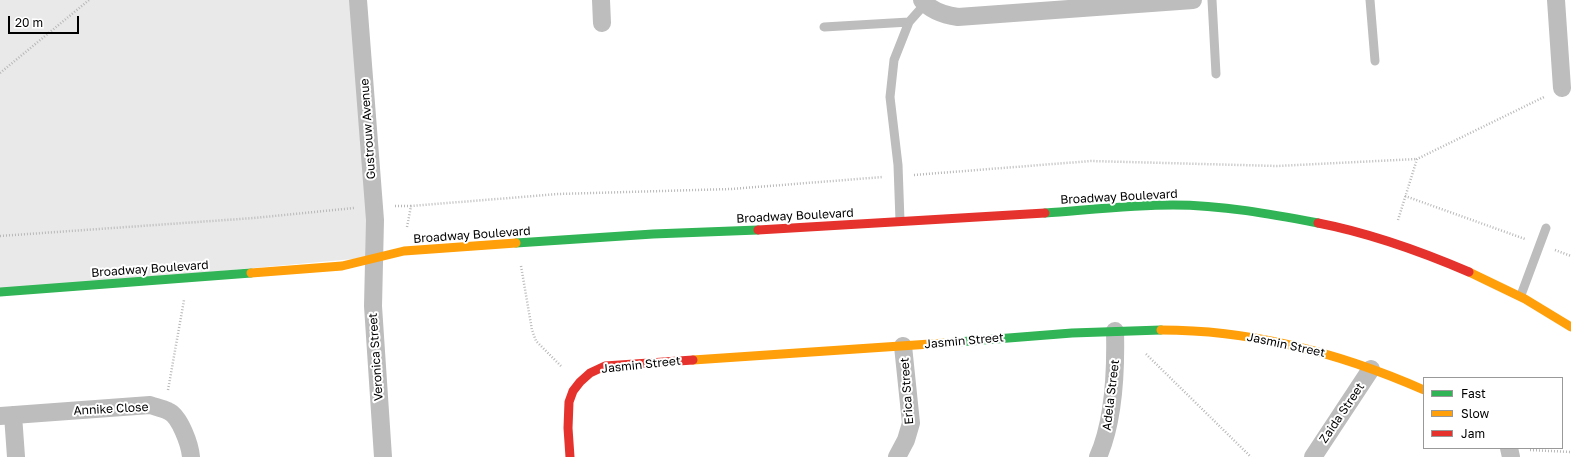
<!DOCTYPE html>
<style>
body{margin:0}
#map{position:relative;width:1571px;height:457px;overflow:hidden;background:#fff;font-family:"Golos Text",sans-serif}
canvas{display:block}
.legend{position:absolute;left:1423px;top:377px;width:140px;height:72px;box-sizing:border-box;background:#fff;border:1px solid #999;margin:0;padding:5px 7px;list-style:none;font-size:12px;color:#000}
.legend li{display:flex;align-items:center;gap:8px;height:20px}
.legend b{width:20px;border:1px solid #999}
.scale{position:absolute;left:8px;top:16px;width:71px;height:18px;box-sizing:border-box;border:2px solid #000;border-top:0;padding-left:5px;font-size:12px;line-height:14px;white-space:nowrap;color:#000;-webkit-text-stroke:3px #fff;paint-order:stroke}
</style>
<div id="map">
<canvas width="1571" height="457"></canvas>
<ul class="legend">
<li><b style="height:5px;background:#30b455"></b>Fast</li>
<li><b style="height:5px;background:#ff9f0a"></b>Slow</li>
<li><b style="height:5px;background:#e5322d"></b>Jam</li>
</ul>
<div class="scale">20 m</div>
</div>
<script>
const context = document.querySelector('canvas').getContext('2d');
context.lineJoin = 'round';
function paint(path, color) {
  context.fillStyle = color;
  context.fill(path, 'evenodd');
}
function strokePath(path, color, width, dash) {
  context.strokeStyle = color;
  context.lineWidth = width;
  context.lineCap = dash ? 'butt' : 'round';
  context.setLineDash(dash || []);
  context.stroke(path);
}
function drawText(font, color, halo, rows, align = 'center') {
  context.font = font + ' "Golos Text",sans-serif';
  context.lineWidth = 4;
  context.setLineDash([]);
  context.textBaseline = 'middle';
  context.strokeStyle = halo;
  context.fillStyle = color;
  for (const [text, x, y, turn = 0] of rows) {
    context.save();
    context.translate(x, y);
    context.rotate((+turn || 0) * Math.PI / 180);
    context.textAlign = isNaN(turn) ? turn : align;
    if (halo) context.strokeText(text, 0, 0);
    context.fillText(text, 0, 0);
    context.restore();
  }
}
paint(new Path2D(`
 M0,0H354L375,257L0,291Z`), '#e9e9e9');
strokePath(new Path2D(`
 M0,73L89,0
 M914,175L1091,161L1277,166L1417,159
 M1405,196L1525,239
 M395,206H411
 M1398,220L1417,159L1544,97
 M407,227L411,206L558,194L731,189L883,177
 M0,236L254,218L354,208
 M1555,250L1571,256
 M521,266L532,330L536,341L562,367
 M1146,354L1251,457
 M168,390L184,300
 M1530,450L1571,452`), '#b8b8b8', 2.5, [1, 2]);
strokePath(new Path2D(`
 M1212,0L1216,74
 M1370,0L1375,61
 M824,27L909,22
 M900,221L898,165L890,97L894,60L909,22L925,4
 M1521,295L1546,228`), '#bdbdbd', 9);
strokePath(new Path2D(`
 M358,0L375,220L373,306L383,457
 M601,0L602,23
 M922,0C931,11 944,15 958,17L1193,0
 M1556,0L1562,88
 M13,415L16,457
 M0,416L150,405C155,407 162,408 168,411C180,416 190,445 191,457
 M1509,448L1511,457
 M897,457L906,440L911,423L903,346
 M1098,457C1114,421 1116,371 1115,331
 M1313,457L1371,369`), '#bdbdbd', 18);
strokePath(new Path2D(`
 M1045,213C1087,210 1131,205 1173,205C1222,205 1271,214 1318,223
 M516,243L653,234L758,230
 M0,292L251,273
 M945,343L1072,333L1161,330`), '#30b455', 9);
strokePath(new Path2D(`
 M1469,272L1525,299L1571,327
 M251,273L342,266L404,251L516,243
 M1161,330C1254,330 1340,353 1424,390
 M693,360L945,343`), '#ff9f0a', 9);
strokePath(new Path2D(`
 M1318,223C1370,233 1420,251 1469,272
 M758,230L1045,213
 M570,457L568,428L569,402L573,391L580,382L590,373L605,366L693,360`), '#e5322d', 9);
drawText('12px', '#000', '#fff', [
 ["Gustrouw Avenue",368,129,-94],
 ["Broadway Boulevard",1119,197,-3],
 ["Broadway Boulevard",795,216,-3],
 ["Broadway Boulevard",472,235,-4],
 ["Broadway Boulevard",150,269,-4],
 ["Jasmin Street",964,341,-5],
 ["Jasmin Street",1286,345,12],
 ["Veronica Street",376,357,-94],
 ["Jasmin Street",641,365,-6],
 ["Erica Street",907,391,-94],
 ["Adela Street",1111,395,-83],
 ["Annike Close",111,409,-3],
 ["Zaida Street",1342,413,-56]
]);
</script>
